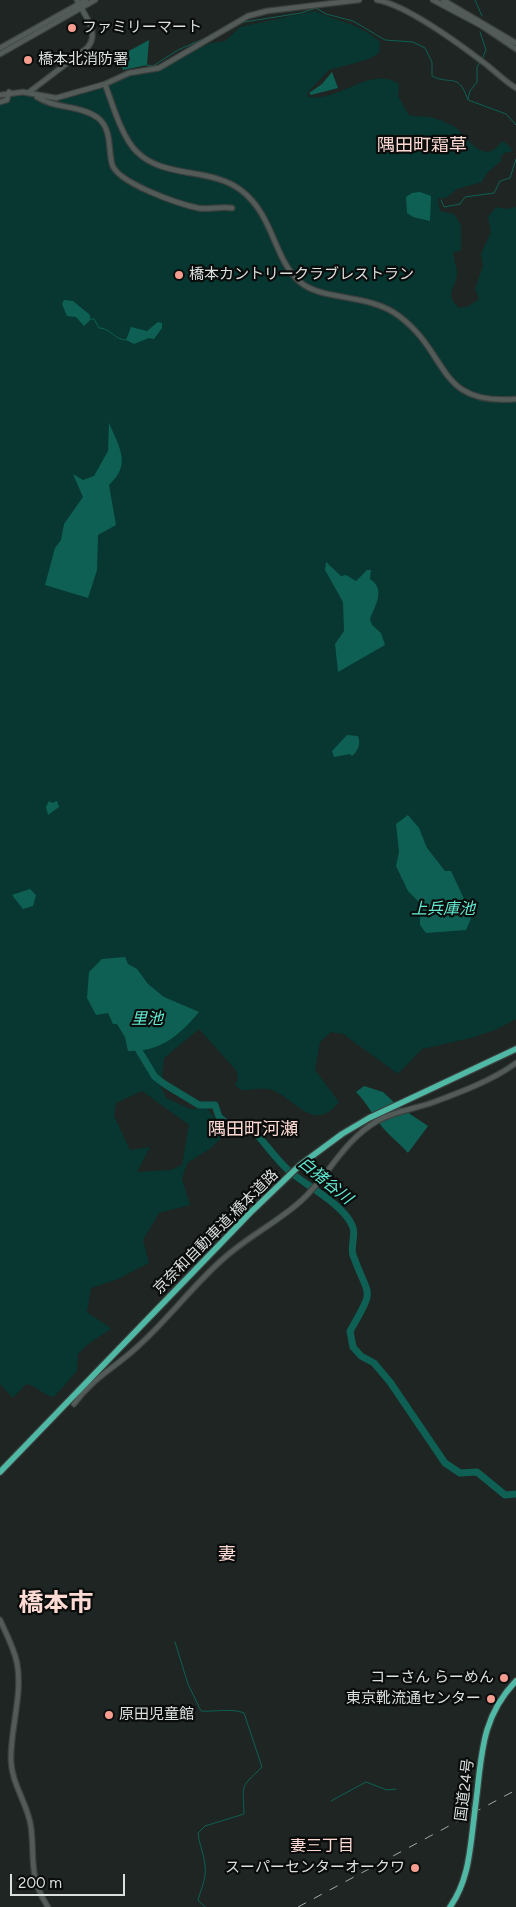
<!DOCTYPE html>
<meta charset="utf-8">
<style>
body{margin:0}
#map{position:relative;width:516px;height:1907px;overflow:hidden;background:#1e2523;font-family:Figtree,sans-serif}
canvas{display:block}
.scale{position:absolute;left:10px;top:1874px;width:115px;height:22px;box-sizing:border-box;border:2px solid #dbdfde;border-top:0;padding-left:6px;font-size:15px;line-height:18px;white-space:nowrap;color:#dbdfde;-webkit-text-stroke:4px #0a0d0c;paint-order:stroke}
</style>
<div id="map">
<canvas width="516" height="1907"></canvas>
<div class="scale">200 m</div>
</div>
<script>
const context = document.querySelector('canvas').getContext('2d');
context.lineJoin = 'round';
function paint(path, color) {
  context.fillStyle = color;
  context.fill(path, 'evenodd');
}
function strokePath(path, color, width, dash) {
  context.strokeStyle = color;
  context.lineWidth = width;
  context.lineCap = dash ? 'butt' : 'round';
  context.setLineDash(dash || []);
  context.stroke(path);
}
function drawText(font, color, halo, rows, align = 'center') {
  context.font = font + ' Figtree,"Noto Sans JP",sans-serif';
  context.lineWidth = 4.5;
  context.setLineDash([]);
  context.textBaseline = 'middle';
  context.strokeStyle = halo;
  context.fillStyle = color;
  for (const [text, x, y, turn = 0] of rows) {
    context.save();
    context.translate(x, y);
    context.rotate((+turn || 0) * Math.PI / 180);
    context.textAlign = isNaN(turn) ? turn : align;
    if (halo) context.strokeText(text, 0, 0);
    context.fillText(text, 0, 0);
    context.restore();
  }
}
paint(new Path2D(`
 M315,11C338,22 359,23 380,42L379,53L369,59L329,70L307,93L308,97C340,102 370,65 399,84L398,96L409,115C416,117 422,116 429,117C436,118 445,122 451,125C465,130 482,170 501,142H505L513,151L504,153L501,157V161L487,173L482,182L457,189L446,198H438L440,211L454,214L461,225V250L453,253C454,259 457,268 457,274C455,291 444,292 459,308L469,306L479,299L475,289L483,266L481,254L491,232L488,217L496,207L506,209L516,207V1019L495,1030L471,1038L422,1049L398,1074L343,1034L331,1032L320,1042L315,1070L339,1102C314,1134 296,1099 272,1090C263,1087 251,1090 241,1090L235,1085L238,1078L236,1070L199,1029L164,1058L161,1087L166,1098L190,1109L207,1108L226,1133L211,1148L187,1163L182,1179L190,1205L159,1213L143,1240L149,1263L118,1279L91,1288L87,1312C95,1319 103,1321 111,1329L88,1344L78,1354L77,1371L54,1397C40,1394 38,1386 26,1384L13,1398L0,1384V94L27,96L49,101L77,96L132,73L157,70L191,51L211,43L225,41L240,27ZM142,1091L189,1125L182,1165L171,1170L137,1172L150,1147L130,1150L114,1116L116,1103Z`), '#073730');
paint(new Path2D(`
 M149,40L147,65L123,70L118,57Z
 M332,72L338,88L311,95L309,93L322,84Z
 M420,192L431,196L430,221L413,217L407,213L406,197L412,193Z
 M64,300L73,301L90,315V320L84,326L76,317L67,316L62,304Z
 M158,322L162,323V328L154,339L149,338L134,344L126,340L131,327L147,331Z
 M109,423C119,447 132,464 109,485L116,525L98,535L97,570L88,598L45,585L55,548L61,540L64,524L83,497L73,474L83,480L94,476L108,451Z
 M326,562L341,576L346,575L356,581L367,570H371L370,579C386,589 375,606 370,619L372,625L381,633L385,645L338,672L335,644L344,631L343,602L325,570Z
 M347,735L358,736C361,744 358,751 352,756L350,754L334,757L332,751Z
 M49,801L52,803L57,801L59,807L48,815L46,807Z
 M408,815L419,828L427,848L445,871H451L465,901L475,909L466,930L426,933L420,925V903L408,891L396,866L399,852L396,824Z
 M30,889L36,895L33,906L23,909L12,895Z
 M125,957L128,964L137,969L148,984L164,997L199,1012C179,1036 160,1052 128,1051L125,1037L117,1024H113L108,1013L96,1015L87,998L89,972L102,959Z
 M364,1086L383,1092L398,1106L428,1126L408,1153C400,1144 391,1137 383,1128C373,1116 367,1103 356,1092Z`), '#0e6054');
strokePath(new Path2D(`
 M475,0L482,16
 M480,32L486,50L482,59
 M211,40L244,22L301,13L316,8L326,14L353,21L385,40L413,42L425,48L432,62V76C451,86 458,71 468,100L506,114L516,125
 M146,65L153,66L178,50L203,39
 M468,99L470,91L477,82V67L480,62
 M441,200L444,207L460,204L465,197L494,193L500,181L510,178L516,159
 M90,319H94L99,328C111,328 114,340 126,340
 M175,1642L188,1684L201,1711C214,1712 233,1708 244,1713L262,1767C240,1789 243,1781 244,1814L205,1826L198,1833C199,1844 204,1854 205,1865C207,1877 201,1889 198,1900L205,1907
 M331,1801L366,1782L387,1790L396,1789`), '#0e6054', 1);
strokePath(new Path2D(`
 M135,1044L155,1077L166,1085L199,1105H215L219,1117L226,1123L247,1124C262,1138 273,1156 288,1170C306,1186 342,1203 352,1225C357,1234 350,1244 353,1255C369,1300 376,1286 350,1331L353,1347L361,1356L374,1363L390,1382L445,1463L460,1473L477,1472L505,1495L516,1494`), '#0e6054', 7);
const secondary = new Path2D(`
 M377,0C407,5 458,43 483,62C494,70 504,81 516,88
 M433,0L482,26L516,49
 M443,0L516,43
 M0,48L86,0
 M0,54L95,0
 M105,84C112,103 122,138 137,152C164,179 212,167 242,191C274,216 274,260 300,282C322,301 369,293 399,316C450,354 436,406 516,399
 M28,93L87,48C101,33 84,15 77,0
 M0,95L23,92L56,98L105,84L129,73L159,68L248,16L267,11L359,0
 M37,97C55,109 81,105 98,118C112,129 108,149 112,164C117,183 179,204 198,208C209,210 221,206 232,208
 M0,102L7,100L9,92
 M74,1404C93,1378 113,1369 136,1348C167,1321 192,1286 223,1259C247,1237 278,1222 302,1200C330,1174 342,1142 377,1121C394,1111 415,1109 434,1102C461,1092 493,1080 516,1063
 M0,1620C6,1633 14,1648 17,1663C23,1695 10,1729 11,1761C12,1785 28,1804 31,1827C35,1860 28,1876 48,1907`);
const highway = new Path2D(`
 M0,1472L250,1213L300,1165L342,1134L369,1118L516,1049
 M475,1809C482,1760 479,1719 516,1681
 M450,1907C469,1880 470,1849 474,1818`);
strokePath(secondary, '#3b403e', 7);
strokePath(highway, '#3b403e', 8);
strokePath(secondary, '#535b59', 4.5);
strokePath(highway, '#50b9a6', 5.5);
strokePath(new Path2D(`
 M298,1907L516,1790`), '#a3a8a7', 1, [9, 9]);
const highwayBridge = new Path2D(`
 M474,1818L475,1809`);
strokePath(highwayBridge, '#3b403e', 8, []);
strokePath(highwayBridge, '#50b9a6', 5.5);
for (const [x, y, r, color] of [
 [72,28,5,"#f59d8e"],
 [28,60,5,"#f59d8e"],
 [179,275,5,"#f59d8e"],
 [504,1678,5,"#f59d8e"],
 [491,1699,5,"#f59d8e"],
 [109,1715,5,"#f59d8e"],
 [415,1868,5,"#f59d8e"]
]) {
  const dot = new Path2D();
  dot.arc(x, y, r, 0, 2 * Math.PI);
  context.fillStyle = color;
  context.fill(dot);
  strokePath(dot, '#0a0d0c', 2);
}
drawText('15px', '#dbdfde', '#0a0d0c', [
 ["ファミリーマート",82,28],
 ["橋本北消防署",38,60],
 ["橋本カントリークラブレストラン",189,275],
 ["コーさん らーめん",494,1678,"right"],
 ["東京靴流通センター",481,1699,"right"],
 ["原田児童館",119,1715],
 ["スーパーセンターオークワ",405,1868,"right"]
], 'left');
drawText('15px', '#dbdfde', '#0a0d0c', [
 ["京奈和自動車道;橋本道路",216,1232,-45],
 ["国道24号",465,1790,-83]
]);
drawText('italic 16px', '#61ebd3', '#0a0d0c', [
 ["上兵庫池",443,909],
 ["里池",147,1019],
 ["白猪谷川",325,1181,39]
]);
drawText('16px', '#fddad3', '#0a0d0c', [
 ["妻三丁目",322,1846]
]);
drawText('18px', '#fddad3', '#0a0d0c', [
 ["隅田町霜草",422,146],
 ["隅田町河瀬",253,1130],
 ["妻",227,1555]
]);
drawText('bold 25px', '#fddad3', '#0a0d0c', [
 ["橋本市",56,1604]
]);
</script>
